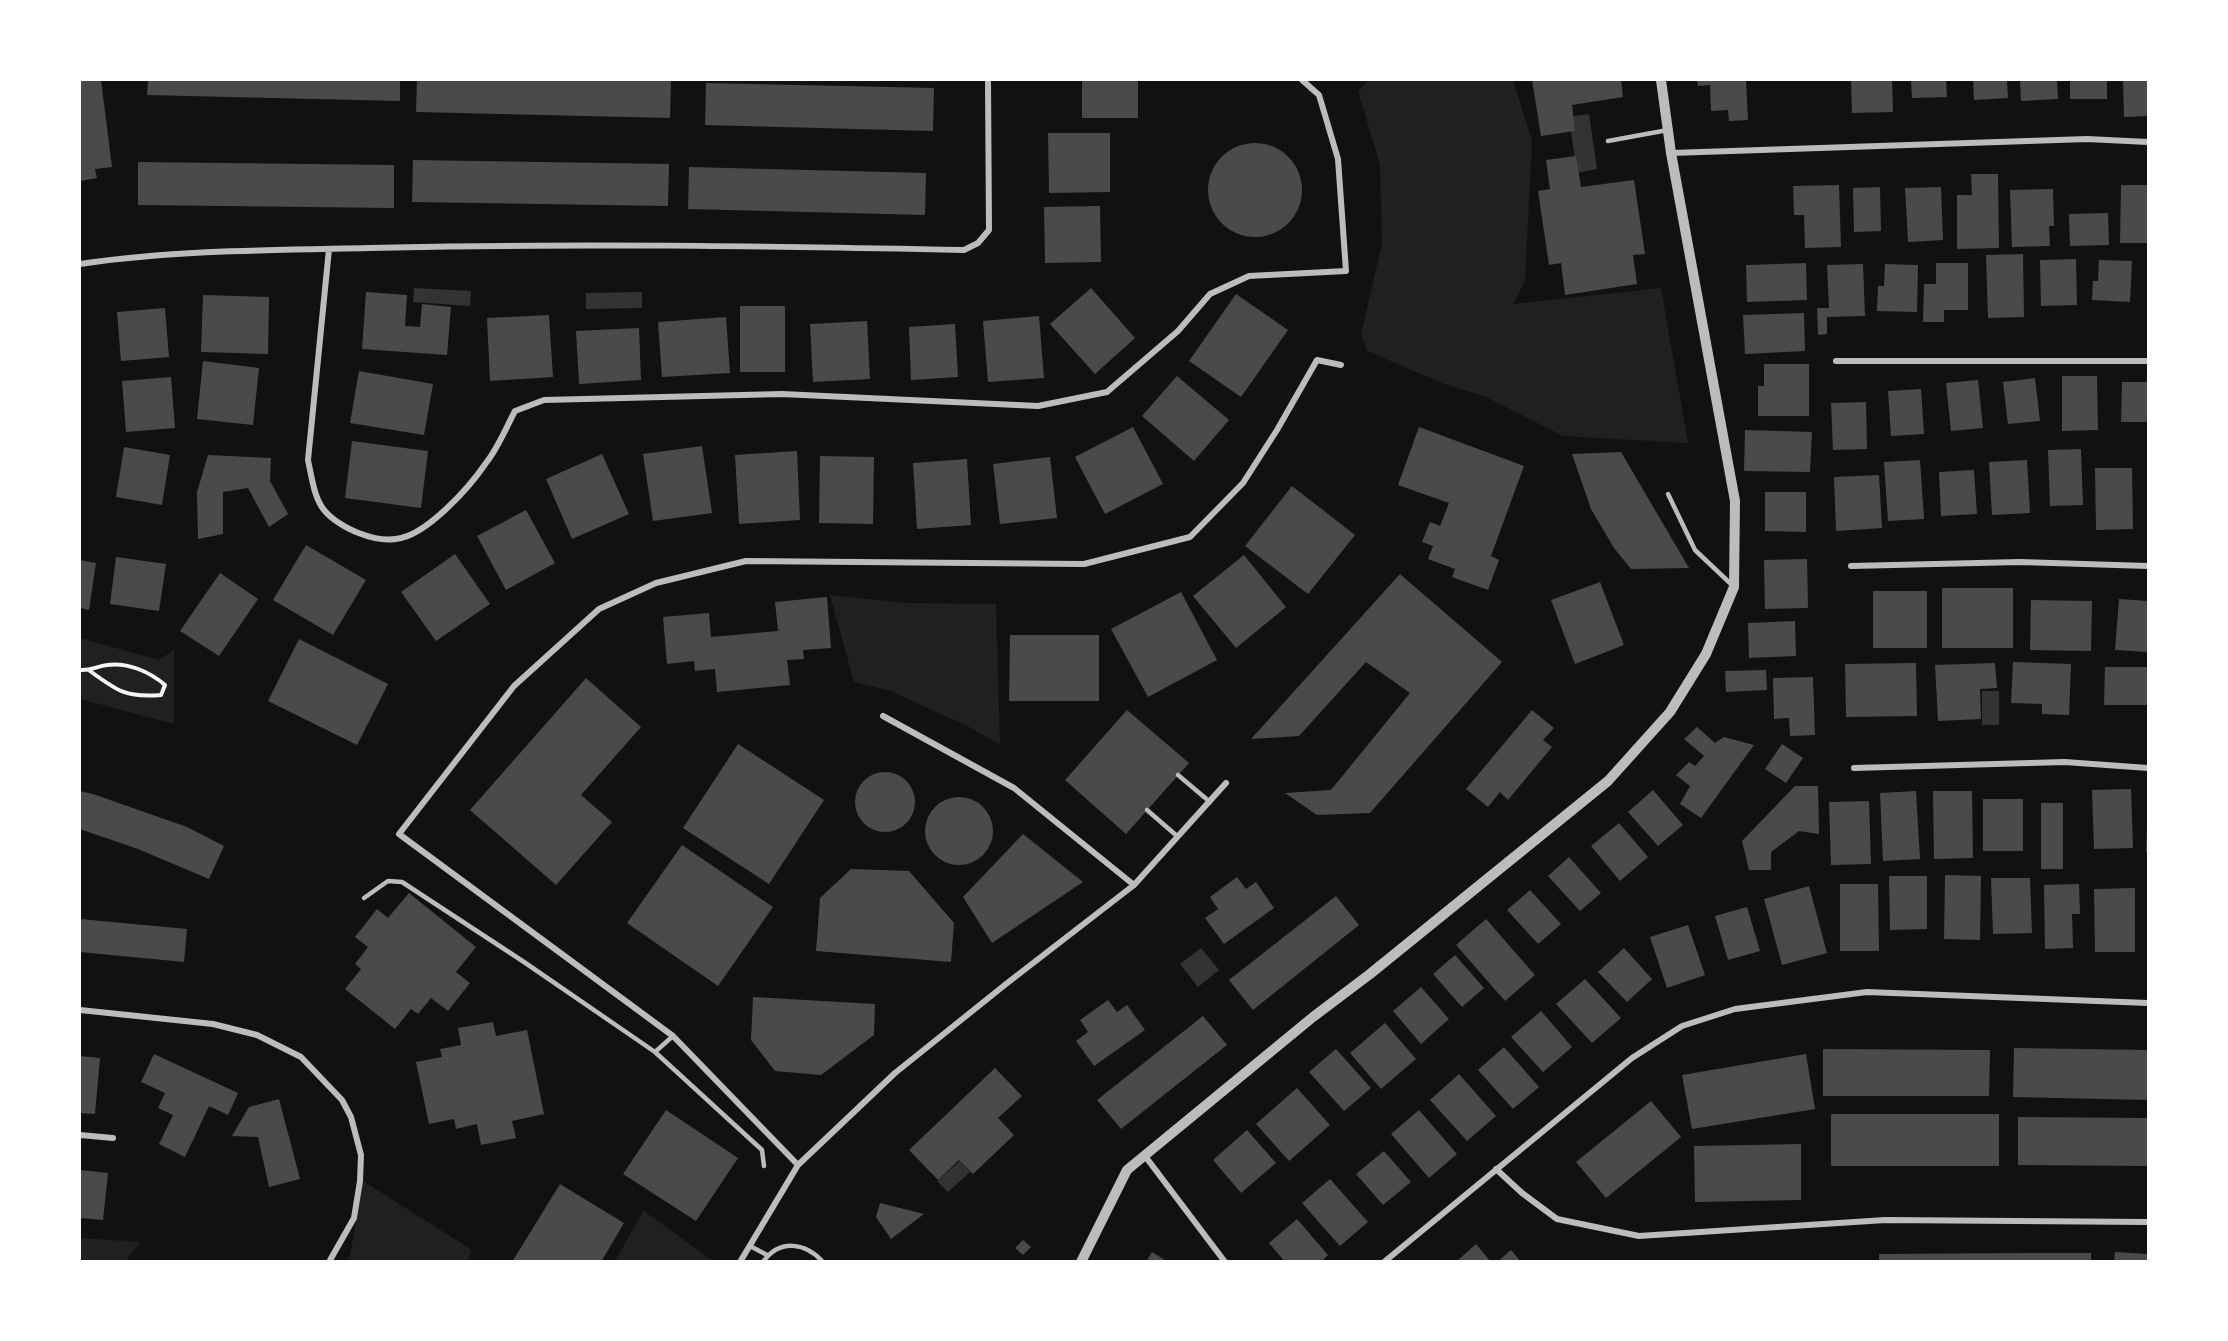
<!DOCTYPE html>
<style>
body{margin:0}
#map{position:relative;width:2228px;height:1341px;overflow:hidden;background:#111;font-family:Barlow,sans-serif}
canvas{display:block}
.frame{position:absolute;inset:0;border:81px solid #fff;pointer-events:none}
</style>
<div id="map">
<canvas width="2228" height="1341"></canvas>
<div class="frame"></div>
</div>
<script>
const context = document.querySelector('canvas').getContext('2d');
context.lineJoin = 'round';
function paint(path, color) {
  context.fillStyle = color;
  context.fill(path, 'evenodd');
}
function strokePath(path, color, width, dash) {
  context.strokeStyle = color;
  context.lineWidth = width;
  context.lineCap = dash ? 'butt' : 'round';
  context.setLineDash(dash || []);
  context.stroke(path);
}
paint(new Path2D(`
 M1369,80H1513L1532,141L1525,281L1513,304L1661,288L1688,443L1563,436L1486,397L1444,384L1367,351L1361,334L1382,244L1380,165L1358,91Z
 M830,595L908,603L996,604L1000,745L969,727L901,696L895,692L854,682Z
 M80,638L159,660L174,650V724L80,699Z
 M363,1181L472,1250L467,1261L346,1262L350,1256Z
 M644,1210V1211L713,1261H615Z
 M80,1238L140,1242L126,1261H80Z`), '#202020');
paint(new Path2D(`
 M1589,114L1597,169L1577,173L1569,117Z
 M414,288L471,291L470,306L413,302Z
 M642,292V308L586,309V293Z
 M1982,691H1999V725H1982Z
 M1201,948L1219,970L1198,987L1180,964Z
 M960,1161L970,1172L948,1192L937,1181Z`), '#333');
paint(new Path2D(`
 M80,80H101L112,167L95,169L97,178L80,181Z
 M148,80H400V101L147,95Z
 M417,80H671L670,118L416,112Z
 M1082,80H1138V118H1082Z
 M1532,80H1621L1623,97L1572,105L1575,131L1541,136Z
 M1697,80H1746L1748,120L1729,121L1728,110L1711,111L1710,85L1698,86Z
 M1851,80H1892L1893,112L1852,113Z
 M1911,80H1946L1947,97L1912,98Z
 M1973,80H2007L2008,98L1974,100Z
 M2020,80H2057L2058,99L2021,101Z
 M2070,80H2107V99H2070Z
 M2123,80H2148V116L2124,117Z
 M706,83L934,88L933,131L705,125Z
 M1048,133H1110V192L1049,193Z
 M1208 190a47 47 0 1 1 94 0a47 47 0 1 1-94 0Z
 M1576,156L1581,187L1634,180L1645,254L1633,255L1637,284L1565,295L1561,263L1549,265L1538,191L1550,189L1546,160Z
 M413,160L669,164L668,206L412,202Z
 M138,162L394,165V208L138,205Z
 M689,167L926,173L925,215L688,209Z
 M1971,174H1998L1999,248L1957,249V195H1972Z
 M1839,185L1841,247L1805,248L1804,215H1794L1793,186Z
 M2121,185H2148V243H2120Z
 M1880,187L1881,231L1854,232L1853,188Z
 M1941,187L1943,240L1908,242L1905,188Z
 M2053,189L2054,226H2049L2050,246L2012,247L2010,190Z
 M1100,206L1101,262L1045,263L1044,207Z
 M2108,213L2109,245L2070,246L2069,214Z
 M2023,254L2024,317L1988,318L1986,255Z
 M2076,259L2077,305L2041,306L2040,260Z
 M2099,260L2132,261L2130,302L2092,300L2093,281H2098Z
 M1806,263L1807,300L1747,302L1746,265Z
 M1936,263H1968V310H1944V322H1923L1924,284H1936Z
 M1863,264L1865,316L1827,317V334L1818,335L1817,308H1829L1827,265Z
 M1885,264L1918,265L1917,312L1877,311L1878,286H1884Z
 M1091,288L1135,338L1095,374L1050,324Z
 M366,292L407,295L405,326L420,327L422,304L451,307L447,355L362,349Z
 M1236,294L1288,330L1241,397L1189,361Z
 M203,295L269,297L268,354L201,352Z
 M740,306H785V372H740Z
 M165,308L169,357L121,361L117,312Z
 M1804,313L1805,351L1745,354L1743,315Z
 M549,315L553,377L490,381L487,318Z
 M1039,316L1044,378L988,382L983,321Z
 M726,317L730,373L662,377L658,322Z
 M867,321L870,379L813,382L810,324Z
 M955,324L958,377L911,380L909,327Z
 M639,328L641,380L579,384L576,331Z
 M203,361L259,368L253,425L197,419Z
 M1764,364H1809V416H1758V386H1764Z
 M359,371L433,384L424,435L350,423Z
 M1177,376L1229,420L1194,461L1142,416Z
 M2062,376H2097L2098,430L2062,431Z
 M171,377L175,428L126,432L122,381Z
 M2035,378L2040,421L2008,424L2003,382Z
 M1978,380L1983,428L1951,431L1946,383Z
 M2122,382H2148V422H2121Z
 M1921,389L1924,434L1891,436L1888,391Z
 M1866,402L1867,449L1833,450L1831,403Z
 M1133,427L1163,484L1105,514L1075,457Z
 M1419,427L1524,466L1491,556L1499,560L1488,590L1452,577L1455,569L1428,559L1433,546L1422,542L1430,522L1440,526L1449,503L1398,485Z
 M1745,430L1812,432L1810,472L1744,471Z
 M352,441L428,451L421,508L345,498Z
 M702,446L712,513L653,521L643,454Z
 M124,447L170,455L162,505L116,497Z
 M2081,449L2083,505L2050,506L2048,450Z
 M797,451L800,520L739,524L735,455Z
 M1621,452L1689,568L1631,569L1614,548L1591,509L1572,454Z
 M602,454L629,514L572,539L546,479Z
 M208,455L271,458L270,481L288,514L269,527L248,488L223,492V534L198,539L197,492Z
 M820,456L874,457L873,524L819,523Z
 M1050,457L1057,518L1000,524L993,464Z
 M967,459L971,525L917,529L913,463Z
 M1920,460L1924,519L1888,521L1884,462Z
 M2027,460L2030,513L1992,515L1989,462Z
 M2095,468H2132L2133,529L2096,530Z
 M1974,470L1977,514L1941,516L1939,472Z
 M1879,475L1882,528L1836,531L1834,477Z
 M1292,486L1355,535L1308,594L1245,546Z
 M1765,492H1806V532L1765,531Z
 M526,510L555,563L506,590L477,536Z
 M306,545L366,580L333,635L273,600Z
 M455,554L490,604L436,641L401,592Z
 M1244,555L1286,607L1236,648L1193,596Z
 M116,557L166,564L159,611L110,604Z
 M1807,559L1808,608L1765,609L1764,560Z
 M80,560L96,563L89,610L80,608Z
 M220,573L258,599L219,656L180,631Z
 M1400,574L1502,662L1370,813L1317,815L1285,793L1331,790L1410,693L1366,662L1299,736L1251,739Z
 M1600,582L1624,645L1575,664L1551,600Z
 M1942,588H2013V648H1942Z
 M1873,591H1927V648H1873Z
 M1181,592L1217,660L1148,697L1111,629Z
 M827,597L831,648L803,650L804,659L787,660L790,685L717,692L715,669L695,671L694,661L667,664L663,617L709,613L711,637L778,631L775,602Z
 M2119,599L2148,601V652L2115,650Z
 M2031,600L2092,601L2091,651L2030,650Z
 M1795,621L1796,656L1749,658L1748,623Z
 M1010,635H1099V701H1009Z
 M299,639L388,684L357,745L268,701Z
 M2013,662L2071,664L2069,715L2042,714V704L2011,703Z
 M1916,663L1917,716L1846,717L1845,664Z
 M1995,663L1997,688L1980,689L1981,719L1938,721L1935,665Z
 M2105,667H2148V705H2104Z
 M1766,670L1767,690L1726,692L1725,671Z
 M1813,677L1815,735L1790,736L1789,718L1774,719L1773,678Z
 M586,678L641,727L581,795L612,822L556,885L470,810Z
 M1127,710L1189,763L1126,834L1065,780Z
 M1532,710L1554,728L1543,740L1552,747L1508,800L1500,792L1488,807L1466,789Z
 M1697,727L1715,743L1724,737L1754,745L1701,818L1680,804L1690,786L1676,775L1689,762L1695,766L1704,756L1684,739Z
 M738,744L824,800L769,884L683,828Z
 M1782,744L1803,758L1786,783L1765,769Z
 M855 802a30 30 0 1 1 60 0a30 30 0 1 1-60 0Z
 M1795,786H1818L1819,834L1799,831L1771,852V870H1749L1742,841Z
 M2131,789L2133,848L2094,849L2092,790Z
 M1653,790L1683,825L1658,846L1628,812Z
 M80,791L93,794L187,827L224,846L209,879L138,849L80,829Z
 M1916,791L1920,859L1883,861L1880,793Z
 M1933,791H1972L1973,858L1934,859Z
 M925 831a34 34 0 1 1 68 0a34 34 0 1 1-68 0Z
 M1983,799H2023V851H1983Z
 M1869,801L1871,864L1831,865L1829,802Z
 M2041,803H2063V869H2041Z
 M1619,823L1648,857L1620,881L1591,846Z
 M2147,825H2148V852H2146Z
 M1023,834L1083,882L992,943L963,897Z
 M682,845L773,907L718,986L627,923Z
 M1569,857L1601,893L1580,911L1548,876Z
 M851,869L909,871L954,923L951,962L816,951L820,898Z
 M1945,875L1981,876L1980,940L1944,939Z
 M1889,876H1927V929L1890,930Z
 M1237,877L1246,889L1256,882L1274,908L1224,944L1205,918L1218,909L1210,897Z
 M1991,878H2030L2032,933L1993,934Z
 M1840,884H1878L1879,951H1840Z
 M2079,884L2080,914H2072L2073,948L2045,949L2044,885Z
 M1809,886L1827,953L1782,965L1764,899Z
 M2135,888V952H2095L2094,889Z
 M1530,890L1561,924L1538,944L1507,910Z
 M409,893L476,947L456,972L470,983L448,1011L431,998L418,1014L411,1009L395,1029L345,989L361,969L355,964L368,947L355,937L377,909L388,918Z
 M1336,896L1359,925L1253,1010L1229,980Z
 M1747,907L1760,951L1728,960L1715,916Z
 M80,919L187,929L184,962L80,952Z
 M1486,919L1535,975L1505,1001L1456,945Z
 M1688,925L1705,975L1667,988L1650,937Z
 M1624,948L1652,979L1627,1002L1598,972Z
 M1455,955L1484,988L1462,1007L1433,974Z
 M1585,979L1621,1018L1592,1043L1556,1004Z
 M1421,987L1449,1019L1421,1044L1393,1011Z
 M753,997L875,1004L874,1035L821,1075L775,1071L751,1040Z
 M1108,1000L1117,1012L1127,1005L1145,1030L1094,1066L1076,1041L1088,1032L1080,1020Z
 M1541,1011L1572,1047L1543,1072L1511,1037Z
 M1203,1016L1227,1045L1121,1129L1097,1100Z
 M493,1022L496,1036L527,1030L544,1114L512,1121L516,1138L481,1145L477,1124L456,1129L454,1119L429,1124L416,1062L442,1057L440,1049L461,1045L458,1028Z
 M1385,1023L1416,1059L1381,1089L1350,1053Z
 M1504,1047L1539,1087L1513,1109L1478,1070Z
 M2014,1048L2148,1050V1100L2013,1097Z
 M1336,1049L1371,1088L1344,1111L1309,1072Z
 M1823,1049L1990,1050L1989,1096H1823Z
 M154,1054L238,1093L228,1115L209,1106L185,1157L159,1144L173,1115L158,1108L165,1093L141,1082Z
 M1806,1054L1815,1109L1692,1129L1682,1075Z
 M80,1056L100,1058L95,1114L80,1113Z
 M995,1068L1022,1096L998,1118L1014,1135L973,1174L959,1160L938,1180L909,1150Z
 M1459,1074L1496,1116L1467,1141L1430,1100Z
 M1297,1088L1330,1125L1289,1161L1256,1124Z
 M279,1099L300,1179L269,1187L258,1137L232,1136L249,1107Z
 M1651,1101L1681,1137L1606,1198L1576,1162Z
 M666,1110L738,1158L696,1221L623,1174Z
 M1419,1110L1457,1154L1429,1178L1391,1134Z
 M1831,1114H1999V1166H1831Z
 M2018,1117L2148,1118V1166L2018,1165Z
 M1247,1130L1276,1163L1241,1193L1213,1160Z
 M1801,1144V1200L1695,1202L1694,1146Z
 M1384,1151L1411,1182L1383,1205L1356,1174Z
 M80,1170L108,1173L103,1220L80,1218Z
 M1330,1179L1368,1222L1340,1246L1302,1203Z
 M560,1184L624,1223L601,1262H512Z
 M880,1203L924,1214L891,1239L876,1217Z
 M1297,1219L1328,1255L1321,1262H1285L1269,1243Z
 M1023,1240L1031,1247L1023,1255L1015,1248Z
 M1476,1244L1491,1262H1456Z
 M1511,1250L1521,1262H1497Z
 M1152,1252L1168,1262H1146Z
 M2115,1252L2148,1254V1262H2114Z
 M2027,1253H2091V1262H1879V1254Z`), '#4a4a4a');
strokePath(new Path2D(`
 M80,670C91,671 97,666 107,665C128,662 150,672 165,685L161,695C127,698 117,691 90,671`), '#f5f5f5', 4);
strokePath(new Path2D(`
 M1608,141L1668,130
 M1668,494L1695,550L1732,585
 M1178,775L1210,802
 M1147,810L1177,836
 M364,898L388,881L402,882L524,962L655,1052L762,1150L764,1166
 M655,1052L673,1036
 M750,1246L767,1255
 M763,1262C780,1238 806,1243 823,1262`), '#bcbcbc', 4.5);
strokePath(new Path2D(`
 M1671,153L2087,139L2148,142
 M329,249L308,460C316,499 316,514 356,532C369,537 381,541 396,539C426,536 469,488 486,463C498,448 506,428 515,411L544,400L782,394L1038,406L1107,392L1178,331L1210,294L1249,276L1346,271L1338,159L1319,95L1302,80
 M80,264C176,250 273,250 369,248C568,243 766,246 964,250L978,243L989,230L988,80
 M1836,361H2148
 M1851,566L2020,562L2148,566
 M883,716L1014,788L1134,885
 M1854,768L2065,762L2148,768
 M80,1010L213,1024L257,1035L301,1057L342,1100L351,1117L361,1155L360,1181L354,1218L329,1262
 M80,1135L113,1138
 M1145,1156L1225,1262
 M798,1165L673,1036L399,834L514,686L599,609L656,583L746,561L1084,564L1190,537L1243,483L1277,430L1317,360L1341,365
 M1496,1169L1522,1193L1557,1219L1639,1236L1885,1220L2148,1222
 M740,1262L798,1165L895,1073L1006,984L1134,885L1226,783
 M1384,1262L1632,1058L1682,1026L1735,1009L1867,992L2148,1003`), '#bcbcbc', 6);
strokePath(new Path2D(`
 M1081,1262L1127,1170L1313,1017L1370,974L1608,781L1670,712L1706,654L1734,587L1735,501L1671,153L1661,80`), '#bcbcbc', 10);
</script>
